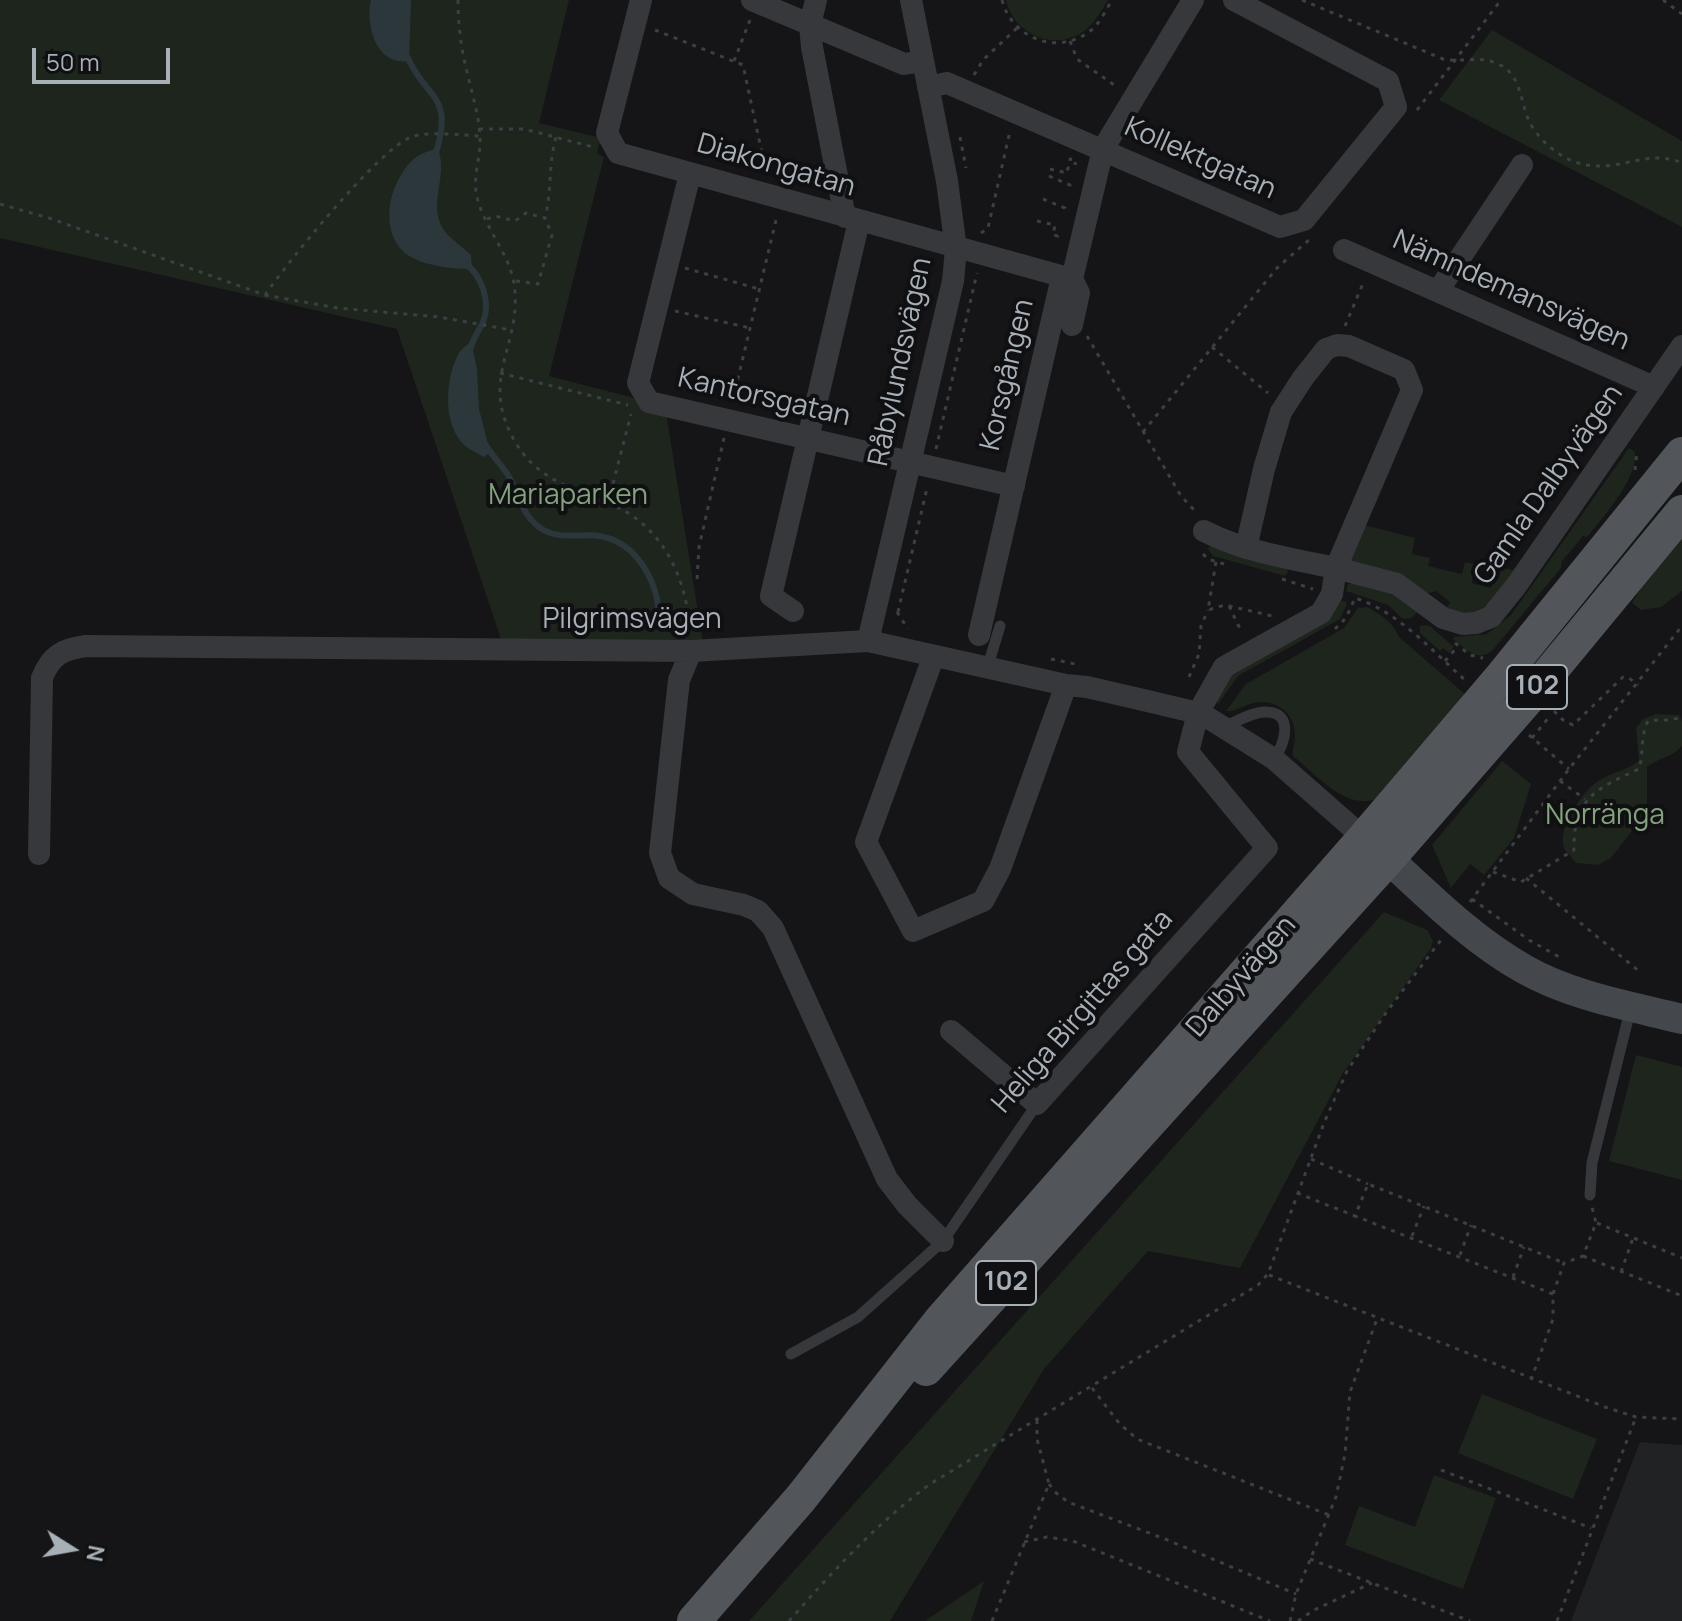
<!DOCTYPE html>
<meta charset="utf-8">
<style>
body{margin:0}
#map{position:relative;width:1682px;height:1621px;overflow:hidden;background:#151517;font-family:Manrope,sans-serif}
canvas{display:block}
.north{position:absolute;left:32px;top:1509px;width:80px;height:80px;-webkit-text-stroke:6px #101012;paint-order:stroke;rotate:101deg;font-size:22px;font-weight:700;line-height:32px;text-align:center;color:#a7afb7}
.north::after{content:'';display:block;margin:auto;width:28px;height:36px;background:#a7afb7;clip-path:polygon(50% 0,100% 100%,50% 72%,0 100%)}
.scale{position:absolute;left:32px;top:48px;width:138px;height:36px;box-sizing:border-box;border:4px solid #a7afb7;border-top:0;padding-left:10px;font-size:24px;line-height:28px;white-space:nowrap;color:#a7afb7;-webkit-text-stroke:6px #101012;paint-order:stroke}
</style>
<div id="map">
<canvas width="1682" height="1621"></canvas>
<div class="north">N</div>
<div class="scale">50 m</div>
</div>
<script>
const context = document.querySelector('canvas').getContext('2d');
context.lineJoin = 'round';
function paint(path, color) {
  context.fillStyle = color;
  context.fill(path, 'evenodd');
}
function strokePath(path, color, width, dash) {
  context.strokeStyle = color;
  context.lineWidth = width;
  context.lineCap = dash ? 'butt' : 'round';
  context.setLineDash(dash || []);
  context.stroke(path);
}
function drawText(font, color, halo, rows, align = 'center') {
  context.font = font + ' Manrope,sans-serif';
  context.lineWidth = 8;
  context.setLineDash([]);
  context.textBaseline = 'middle';
  context.strokeStyle = halo;
  context.fillStyle = color;
  for (const [text, x, y, turn = 0] of rows) {
    context.save();
    context.translate(x, y);
    context.rotate((+turn || 0) * Math.PI / 180);
    context.textAlign = isNaN(turn) ? turn : align;
    if (halo) context.strokeText(text, 0, 0);
    context.fillText(text, 0, 0);
    context.restore();
  }
}
paint(new Path2D(`
 M1640,1442L1682,1445V1621H1571Z`), '#212224');
paint(new Path2D(`
 M0,0H569L539,123L601,138L597,153L604,157L549,376L665,406L704,650L502,642L397,329L0,238Z
 M1006,0H1108C1100,13 1093,26 1080,34C1050,51 1013,32 1006,0Z
 M1492,30L1682,141V227L1439,100Z
 M1629,448L1635,452C1638,478 1603,518 1587,537L1583,536L1562,561L1561,568L1492,651C1477,662 1467,650 1454,640L1453,637L1487,634L1511,615Z
 M1364,525L1415,538L1412,554L1430,558L1428,566L1462,574L1465,562L1474,564L1472,583L1491,588L1498,567L1518,571L1492,606L1475,615L1445,610L1450,602L1436,591L1426,594L1351,565V555Z
 M1682,535V591L1661,607L1641,610L1632,603L1650,573Z
 M1210,544L1287,569L1288,572L1285,576L1213,556L1208,549Z
 M1361,583L1392,592L1417,612L1412,618L1403,619L1388,605L1346,591L1348,584Z
 M1337,600L1345,601L1347,604L1340,619L1238,676L1218,704L1215,700L1220,682Z
 M1368,607C1381,615 1393,622 1399,637L1466,695L1374,800C1343,808 1316,774 1293,756C1292,748 1295,744 1295,736C1296,712 1272,696 1250,704C1241,707 1235,712 1226,711L1246,684L1344,628L1358,608Z
 M1424,625L1430,626L1454,647L1449,653L1443,648L1440,651L1420,633V626Z
 M1656,714L1679,715L1682,721V746C1673,757 1658,758 1647,767V804L1639,822L1611,858L1598,865L1576,863C1573,858 1565,852 1564,847C1557,828 1583,791 1598,781C1611,773 1627,770 1639,761L1636,728L1643,719Z
 M1502,761L1531,784L1514,838L1484,875L1470,864L1451,888L1432,845Z
 M1384,912L1427,930L1433,941L1431,948L1343,1073L1240,1268L1148,1251L1044,1369L890,1621H749Z
 M1636,1055L1682,1067V1180L1609,1161Z
 M1482,1394L1597,1439L1573,1499L1458,1453Z
 M1434,1475L1496,1498L1463,1589L1345,1545L1359,1506L1415,1527Z
 M984,1581L971,1621H925Z`), '#1d251d');
paint(new Path2D(`
 M371,0H411L409,61C376,66 365,25 371,0Z
 M437,148C450,173 427,202 443,229C450,239 463,247 471,255L472,269C454,269 426,266 411,257C376,236 388,181 415,158C421,153 430,151 437,148Z
 M471,341L477,369L479,409L490,452L484,457C475,452 465,448 459,439C443,417 446,376 459,353C462,348 468,345 471,341Z`), '#2b373b');
strokePath(new Path2D(`
 M407,56C426,101 454,92 436,153
 M466,264C482,276 491,303 483,322C478,333 472,339 470,351
 M486,445C492,456 501,464 508,475C519,493 521,514 539,527C557,541 579,533 599,536C638,542 659,584 659,619`), '#2b373b', 6);
strokePath(new Path2D(`
 M458,0C458,24 461,48 467,72C472,94 479,115 480,137C481,157 472,178 477,197C485,231 513,256 515,292C519,349 480,379 514,440C535,477 569,488 606,502C662,524 686,575 690,631
 M1002,0C1011,36 1053,55 1086,34C1098,27 1105,12 1112,0
 M1302,0L1443,59C1461,63 1480,55 1498,64C1521,74 1520,100 1529,121C1537,137 1552,151 1568,159C1612,180 1644,146 1682,163
 M1663,0L1682,14
 M655,30L743,65L766,172
 M1070,41L1077,59L1117,87
 M734,61L750,20
 M974,75L983,60L1017,28
 M1417,110L1501,0
 M479,129H524L593,147
 M960,137L966,168
 M1050,169L1067,173L1070,159L1076,160L1075,165
 M1049,176L1070,185L1069,189
 M1043,199L1065,208L1064,212
 M0,204L49,218L265,295L338,308L439,317L511,330
 M487,219L495,216L515,221L526,213L545,218C552,191 548,165 556,137
 M1037,221L1055,225L1053,235L1058,236L1059,232
 M981,233L988,228L1010,131
 M685,268L759,289
 M516,281L538,284L552,235L545,218
 M265,295C287,263 378,150 411,137C425,131 462,135 479,136
 M675,311L750,328
 M1345,326L1364,281
 M1087,336L1181,496L1196,512
 M1212,347L1268,393
 M500,373L628,405
 M733,399L777,216
 M1143,432L1277,268L1310,239
 M936,449L977,273
 M1635,470L1637,450
 M608,503L631,414
 M1203,554L1208,559L1224,564
 M1216,562L1208,610L1225,605L1272,616
 M697,579L699,547L724,438
 M1282,579L1313,589
 M1229,606L1242,633
 M897,612L908,629
 M898,612L927,488
 M1335,629L1346,618L1355,598C1399,612 1432,651 1465,680
 M1455,643L1470,655L1483,658
 M1051,659L1075,664
 M1445,661L1458,646
 M1189,677L1199,654L1201,626L1208,610
 M1554,711L1564,721L1573,725L1623,677L1629,678L1638,685
 M1529,735L1569,769
 M1532,738L1550,716
 M1560,781L1585,799
 M1493,872L1521,882L1574,850C1573,798 1596,789 1639,769C1644,753 1640,736 1648,721C1660,719 1672,722 1682,716
 M1526,878L1640,972
 M1472,899L1529,940L1561,958
 M1470,902L1569,769L1682,626
 M1311,1159L1368,1184
 M1297,1193L1355,1216
 M1597,1223L1682,1258
 M1412,1236L1424,1206
 M1460,1255L1471,1225
 M1583,1256L1682,1296
 M1621,1272L1633,1238
 M1269,1275L1605,1407L1636,1417L1682,1419
 M1513,1277L1524,1247
 M1553,1294L1355,1216L1368,1184L1564,1263
 M1531,1380L1553,1319V1294L1564,1263L1583,1256L1596,1223L1592,1207
 M1092,1388L1119,1423L1137,1439L1329,1515
 M1441,1470L1591,1528
 M1049,1484L1055,1492L1068,1502L1165,1539L1296,1594
 M1024,1542L1047,1537L1073,1541L1270,1621
 M1310,1559L1470,1621
 M789,1621C835,1569 874,1526 930,1484L1258,1285L1268,1274L1324,1123L1347,1071L1388,1010L1441,940
 M992,1621L1049,1484L1037,1439V1418
 M1290,1621L1296,1594L1336,1497L1345,1454L1350,1392L1377,1319
 M1298,1621L1314,1610L1372,1583
 M1557,1621L1636,1417`), '#3c3f43', 3, [4, 6]);
strokePath(new Path2D(`
 M987,669L1000,626
 M1223,727C1236,722 1254,711 1267,712C1295,713 1284,746 1274,759
 M1590,1195L1592,1163L1631,1007
 M791,1354L858,1317L943,1241L1037,1104`), '#36383c', 11);
strokePath(new Path2D(`
 M641,0L607,133L618,153L1072,279
 M752,0L904,64L923,61
 M816,0L810,25L812,47L845,217
 M928,87L947,83L1280,227L1304,220L1396,107L1388,81L1234,0
 M690,174L638,383L649,402L1014,486
 M1344,250L1654,387
 M1072,279L1103,149L1193,0
 M1072,279L1079,293L1072,325
 M1438,291L1522,165
 M1204,531C1245,552 1292,559 1336,568L1412,390L1404,370L1349,346L1337,345L1326,349L1303,378L1281,412L1264,469L1246,548
 M793,611L771,596L859,221
 M979,635L1062,277
 M868,641L953,281L956,249L947,181L911,0
 M691,651L679,680L660,853L669,878L693,894L744,905L758,911L773,928L887,1179L907,1205L943,1241
 M933,658L866,842L913,931L983,901L1000,869L1066,685
 M39,854L42,678C51,655 63,649 86,646L691,651L868,641L1066,685L1087,687L1139,699L1198,713L1210,719L1274,759L1364,838
 M951,1031L1037,1104L1267,848L1188,752L1198,713L1224,667L1321,613L1332,594L1336,568L1397,584L1443,618L1463,624L1476,623L1491,617L1516,586L1682,346`), '#36383c', 22);
strokePath(new Path2D(`
 M1372,844C1420,887 1467,937 1524,969C1571,996 1630,1006 1682,1019`), '#44484c', 30);
strokePath(new Path2D(`
 M926,1369L1388,859L1531,695L1682,512
 M694,1621L801,1498L940,1321L1364,838L1502,676L1682,454`), '#52565b', 34);
for (const [x, y, w] of [
 [1537,687,60],
 [1006,1283,60]
]) {
  const box = new Path2D();
  box.roundRect(x - w / 2, y - 22, w, 44, 6);
  context.fillStyle = '#101012';
  context.fill(box);
  strokePath(box, '#a7afb7', 2);
}
drawText('bold 26px', '#a7afb7', null, [
 ["102",1537,687],
 ["102",1006,1283]
]);
drawText('28px', '#a7afb7', '#101012', [
 ["Kollektgatan",1200,159,24],
 ["Diakongatan",776,166,16],
 ["Nämndemansvägen",1511,291,24],
 ["Råbylundsvägen",901,362,-78],
 ["Korsgången",1008,375,-77],
 ["Kantorsgatan",764,398,13],
 ["Gamla Dalbyvägen",1549,485,-55],
 ["Pilgrimsvägen",632,620],
 ["Dalbyvägen",1242,977,-49],
 ["Heliga Birgittas gata",1083,1012,-49]
]);
drawText('28px', '#83a27d', '#101012', [
 ["Mariaparken",568,496],
 ["Norränga",1605,816]
]);
</script>
